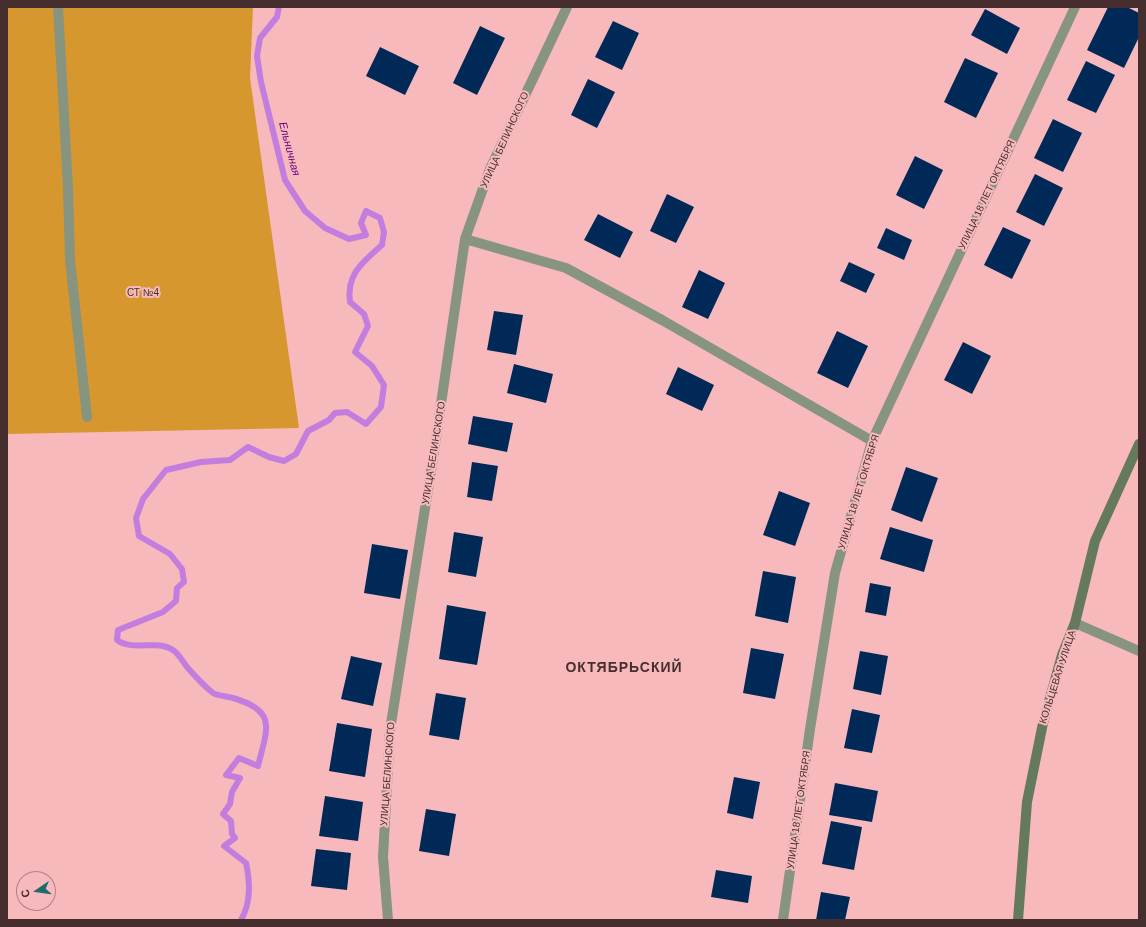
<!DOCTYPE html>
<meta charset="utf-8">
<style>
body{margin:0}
#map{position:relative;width:1146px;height:927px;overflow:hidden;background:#f8b9bc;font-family:Helvetica,sans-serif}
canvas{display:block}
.frame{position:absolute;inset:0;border:8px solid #462e2f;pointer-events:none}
.north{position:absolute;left:16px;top:871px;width:40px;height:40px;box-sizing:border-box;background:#f8b9bc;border:1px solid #b18184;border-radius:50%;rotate:257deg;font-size:11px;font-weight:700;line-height:16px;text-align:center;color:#462e2f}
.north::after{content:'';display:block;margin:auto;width:14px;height:18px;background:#1f6c6c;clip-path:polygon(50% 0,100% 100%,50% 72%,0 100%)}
</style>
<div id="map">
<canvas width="1146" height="927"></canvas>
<div class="frame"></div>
<div class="north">С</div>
</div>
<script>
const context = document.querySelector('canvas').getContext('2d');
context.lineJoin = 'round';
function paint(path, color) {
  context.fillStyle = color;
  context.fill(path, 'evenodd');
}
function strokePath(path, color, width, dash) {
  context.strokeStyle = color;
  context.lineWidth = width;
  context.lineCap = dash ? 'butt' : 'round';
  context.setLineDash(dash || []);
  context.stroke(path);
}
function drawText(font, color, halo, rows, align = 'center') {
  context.font = font + ' Helvetica,sans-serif';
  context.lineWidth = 4;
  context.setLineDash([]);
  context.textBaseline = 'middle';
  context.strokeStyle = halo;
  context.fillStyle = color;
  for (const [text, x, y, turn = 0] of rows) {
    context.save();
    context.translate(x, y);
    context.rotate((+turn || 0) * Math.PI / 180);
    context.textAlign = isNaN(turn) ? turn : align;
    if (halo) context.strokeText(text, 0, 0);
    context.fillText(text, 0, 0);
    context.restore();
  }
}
paint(new Path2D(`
 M7,7H253L250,78L299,428L7,434Z`), '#d6982e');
strokePath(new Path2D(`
 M241,920C251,903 250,881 246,863L224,846L235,838L232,834L231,821L223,814L230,804L232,792L240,778L226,775L239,758L258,766C267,729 278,711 233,698C227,696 218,696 213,693C204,686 194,675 187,667C183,662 179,654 173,650C157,639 134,652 117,640L118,630L163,612L176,601L177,588L184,582L182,569L170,554L139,536L136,518L143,499L166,470L201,462L230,460L248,447L269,457L284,461L296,454L308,431L329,420L335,413L347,412L366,424L381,407L384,385L372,366L355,352L368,326L364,314L350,302C346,274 363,262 382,245L384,232L380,218L366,211L361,223L366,235L349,239L325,228L305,211L285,180L261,82L257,56L260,38L277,17L279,7`), '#c37ddf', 6);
paint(new Path2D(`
 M1108,7H1127L1139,13V37L1124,68L1087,50Z
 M985,9L1020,28L1007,54L971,35Z
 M613,21L639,33L622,70L595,57Z
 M480,26L505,38L477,95L453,83Z
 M380,47L419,66L405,95L366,76Z
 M965,58L998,73L976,118L944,102Z
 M1086,61L1115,75L1096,113L1067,100Z
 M588,79L615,92L597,128L571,115Z
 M1053,119L1082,133L1063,172L1034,158Z
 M915,156L943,170L924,209L896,195Z
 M1035,174L1063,188L1044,226L1016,212Z
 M667,194L694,207L676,243L650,231Z
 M598,214L633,232L620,258L584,240Z
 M1003,227L1031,240L1012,279L984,265Z
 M886,228L912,240L904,260L877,248Z
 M849,262L875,274L866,293L840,281Z
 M699,270L725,283L708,319L682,307Z
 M494,311L523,315L516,355L487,350Z
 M837,331L868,346L848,388L817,373Z
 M963,342L991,356L972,394L944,380Z
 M514,364L553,374L546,403L507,393Z
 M678,367L714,385L702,411L666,394Z
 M473,416L513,423L507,452L468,444Z
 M472,462L498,466L492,501L467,497Z
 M906,467L938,478L922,522L891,510Z
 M779,491L810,503L795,546L763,535Z
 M890,527L933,540L924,572L880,559Z
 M454,532L483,537L476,577L448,572Z
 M372,544L408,550L400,599L364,593Z
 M763,571L796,577L788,623L755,616Z
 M870,583L891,587L886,616L865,612Z
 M447,605L486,612L477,665L439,659Z
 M751,648L784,654L775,699L743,693Z
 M860,651L888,656L881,695L853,689Z
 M351,656L382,663L373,706L341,699Z
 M436,693L466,698L459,740L429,735Z
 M852,709L880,715L872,753L844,748Z
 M337,723L372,729L365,777L329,771Z
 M734,777L760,782L753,819L727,813Z
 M835,783L878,791L872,822L829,815Z
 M325,796L363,802L358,841L319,836Z
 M426,809L456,814L449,856L419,851Z
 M831,821L862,827L854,870L822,864Z
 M316,849L351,853L347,890L311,886Z
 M716,870L752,876L748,903L711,897Z
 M821,892L850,897L845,920H816Z`), '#012957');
strokePath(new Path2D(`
 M58,7L68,188L70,260L87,417
 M1075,623L1139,651`), '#869480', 10);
strokePath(new Path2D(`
 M465,239L566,268L662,320L872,441
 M388,920L383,857L390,730L435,445L465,239L490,169L567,7
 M783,920L810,729L835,573L872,441L1075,7`), '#869480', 10);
strokePath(new Path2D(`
 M1018,920L1027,802L1043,723L1062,655L1075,623L1095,541L1139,444`), '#65795c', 10);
drawText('10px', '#462e2f', '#f8b9bc', [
 ["УЛИЦА БЕЛИНСКОГО",505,140,-66],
 ["УЛИЦА 18 ЛЕТ ОКТЯБРЯ",987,195,-65],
 ["УЛИЦА БЕЛИНСКОГО",434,453,-81],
 ["УЛИЦА 18 ЛЕТ ОКТЯБРЯ",859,492,-73],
 ["КОЛЬЦЕВАЯ УЛИЦА",1058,677,-72],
 ["УЛИЦА БЕЛИНСКОГО",388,774,-86],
 ["УЛИЦА 18 ЛЕТ ОКТЯБРЯ",799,810,-82]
]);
drawText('10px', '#40321e', '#f8b9bc', [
 ["СТ №4",143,293]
]);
drawText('italic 11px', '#670284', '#f8b9bc', [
 ["Ельничная",289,149,75]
]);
context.letterSpacing = '1px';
drawText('bold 14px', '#462e2f', '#f8b9bc', [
 ["ОКТЯБРЬСКИЙ",624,668]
]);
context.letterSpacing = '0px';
</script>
